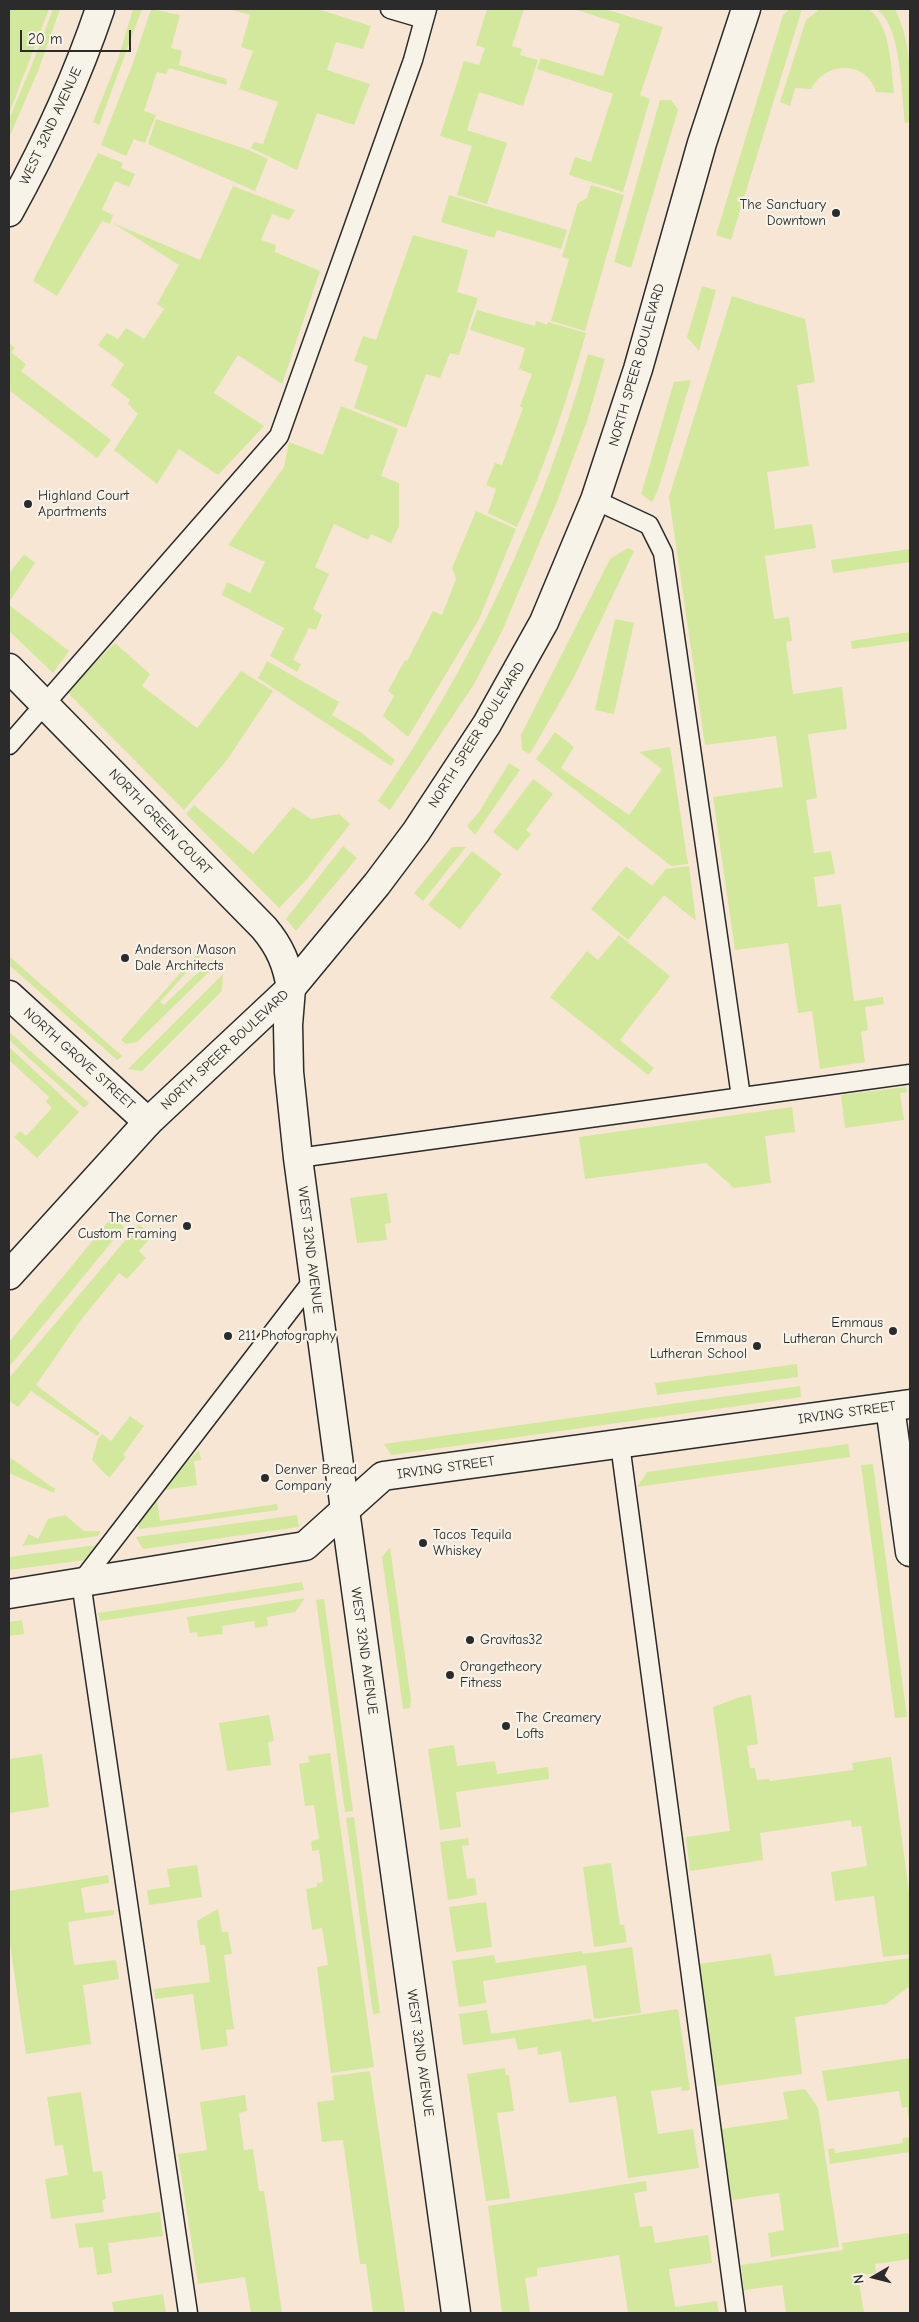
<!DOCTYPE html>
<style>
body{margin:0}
#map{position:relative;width:919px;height:2322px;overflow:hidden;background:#f7e6d4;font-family:"Comic Neue",sans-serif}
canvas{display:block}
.frame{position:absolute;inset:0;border:10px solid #2b2b2b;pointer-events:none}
.north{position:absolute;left:849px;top:2252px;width:50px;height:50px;-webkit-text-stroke:4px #f7f3e8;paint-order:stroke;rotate:262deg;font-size:14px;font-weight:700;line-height:20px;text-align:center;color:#2b2b2b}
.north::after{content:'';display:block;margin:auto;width:18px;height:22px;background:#2b2b2b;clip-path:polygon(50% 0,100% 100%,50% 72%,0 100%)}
.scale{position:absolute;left:20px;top:30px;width:111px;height:22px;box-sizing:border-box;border:2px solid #2b2b2b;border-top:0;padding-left:6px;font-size:15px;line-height:18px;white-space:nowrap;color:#2b2b2b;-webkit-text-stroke:4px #f7f3e8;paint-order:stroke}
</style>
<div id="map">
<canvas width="919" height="2322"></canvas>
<div class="frame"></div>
<div class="north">N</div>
<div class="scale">20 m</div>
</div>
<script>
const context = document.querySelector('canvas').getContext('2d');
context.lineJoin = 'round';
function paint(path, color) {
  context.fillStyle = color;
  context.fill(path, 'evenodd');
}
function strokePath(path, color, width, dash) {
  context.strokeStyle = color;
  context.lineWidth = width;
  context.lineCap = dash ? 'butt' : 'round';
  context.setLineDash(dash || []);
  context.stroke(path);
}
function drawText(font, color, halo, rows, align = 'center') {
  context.font = font + ' "Comic Neue",sans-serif';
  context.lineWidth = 4.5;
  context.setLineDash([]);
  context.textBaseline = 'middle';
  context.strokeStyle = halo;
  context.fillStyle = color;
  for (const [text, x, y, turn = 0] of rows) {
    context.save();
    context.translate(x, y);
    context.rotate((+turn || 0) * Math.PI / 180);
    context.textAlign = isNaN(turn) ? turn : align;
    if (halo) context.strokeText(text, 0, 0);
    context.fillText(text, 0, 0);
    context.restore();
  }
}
paint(new Path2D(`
 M9,9H49L9,114Z
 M53,9H60L38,71L9,138V119L31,67Z
 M133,9H142L99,125L93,122L119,56Z
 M151,9L180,15L171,48L182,51L179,65L227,79L226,85L169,68L166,74L157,72L144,111L156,115L145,143L134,139L126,156L101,145L133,63Z
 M228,9H318L371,26L363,49L336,42L327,70L370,84L354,125L317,113L297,170L251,148L254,142L263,144L278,102L239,89L253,51L241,47L250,15Z
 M487,9H524L512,46L522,49L520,55L538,60L523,106L479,92L467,130L507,143L487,204L457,195L472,146L440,136L464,61L479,65L485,48L476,45Z
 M574,9H605L663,27L640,95L650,99L623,192L569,175L575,157L591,162L613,94L537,69L541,58L603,76L620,24Z
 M790,9H802L731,240L716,235L783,15Z
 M820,9C831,9 859,5 867,9C891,20 891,71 894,93L876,92C867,60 825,61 811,89L795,88L790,106L780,102L806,20Z
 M882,9H895C913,45 910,83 910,122L905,123C902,97 901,25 878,11Z
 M660,100H671L678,110L631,268L614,262Z
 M156,119L249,150L268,159L255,191L148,144Z
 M98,153L123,163L121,168L135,174L129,187L115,181L102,210L113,215L110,224L102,221L57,296L33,281Z
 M591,185L624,195L585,331L551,321L569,259L562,257L578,203L587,198Z
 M233,186L295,210L289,220L272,214L261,240L276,245L275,252L320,271L282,384L238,355L214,393L264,426L218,475L179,449L157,484L114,450L138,414L128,404L130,400L111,385L124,364L98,345L107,333L118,339L126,328L144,339L164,309L157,304L179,265L113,223L200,260Z
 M449,195L567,230L561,249L497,230L494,238L441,222Z
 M413,235L468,250L457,292L478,298L459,355L450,353L440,378L426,374L406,428L354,408L368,366L354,361L363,336L376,340Z
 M702,286L716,290L699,351L687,337Z
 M732,296L805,319L815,382L797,385L809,466L767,472L775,529L812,524L816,548L765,556L774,619L789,617L792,641L786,642L793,694L842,687L847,729L808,734L817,798L806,800L814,853L831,851L835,874L814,877L818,907L841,904L854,1001L883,997L884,1004L865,1007L868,1030L861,1032L865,1062L820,1069L812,1011L798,1013L788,943L735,950L713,797L783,787L776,736L705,745L669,497Z
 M477,310L535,326L536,321L547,325L548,322L586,333C567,400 546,464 517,527L488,513L496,489L486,485L495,463L502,465L523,408L520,406L532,374L519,369L525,348L470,330Z
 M9,343L15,348L11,352L26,364L21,371L111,440L97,458L9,390Z
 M588,354L605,359L587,421L558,499L502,631L474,684L390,810L378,801C472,666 544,512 588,354Z
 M691,380L658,490L652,502L641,494L674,382Z
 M341,406L398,429L381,476L399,483V526L391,543L371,534L368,540L334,524L315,567L329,574L313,609L322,615L316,630L309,628L293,660L301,664L297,672L270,656L284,628L222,595L227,582L250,593L265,562L228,545L284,467L289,442L323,455Z
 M476,511L516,529L479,619L408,737L383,716L394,696L388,691L405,660L407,661L433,611L442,615L456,579L452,568Z
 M628,548L634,551L573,679L530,754L522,750L521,735L610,559Z
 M910,549V562L833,573L831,560Z
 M24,554L35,563L9,602V574Z
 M9,605L69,651L53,673L9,631Z
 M615,619L634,623L614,714L595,710Z
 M910,632V641L852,649L851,641Z
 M115,643L150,674L142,686L197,728L241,671L273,691L227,760L184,810L66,691Z
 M267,661L339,702L332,715L362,733L395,760L391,766L258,678Z
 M555,732L574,747L561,768L629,815L662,769L639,752L670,747L688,864L671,866L536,759Z
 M509,763L520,770L475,835L467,826L479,812Z
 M533,779L553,794L526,830L531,834L517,851L493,832Z
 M194,805L253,854L293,807L311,819L339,814L350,824L307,879L279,908L186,814Z
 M343,846L357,858L296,931L286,919Z
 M452,847H466L423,901L414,893Z
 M472,851L502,874L460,929L428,905Z
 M626,866L652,886L666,869L689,866L696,921L664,895L628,940L591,909Z
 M619,935L670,976L620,1040L654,1068L648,1075L550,997L587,951L598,960Z
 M205,945L208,948L160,1002L164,1005L212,959L217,964L137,1042L126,1044L121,1040Z
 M9,956L122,1056L117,1060L9,965Z
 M223,974L222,991L142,1071L128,1069Z
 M9,1032L89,1103L84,1108L9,1040Z
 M9,1047L79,1112L37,1158L14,1137L20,1131L26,1136L52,1108L46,1102L49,1097L9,1060Z
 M906,1087L907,1092L900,1093L904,1120L845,1128L841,1095Z
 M792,1107L795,1132L765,1136L771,1183L734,1188L706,1163L585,1179L579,1137Z
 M387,1193L391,1223L385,1224L387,1240L357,1243L350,1198Z
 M113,1216L124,1227L9,1367V1342Z
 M139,1224L152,1236L139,1251L146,1258L127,1279L119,1273L81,1320L36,1385L100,1433L97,1436L31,1391L18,1407L9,1401V1378Z
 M797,1364L798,1377L657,1395L655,1383Z
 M800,1386L801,1397L391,1455L384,1444Z
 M130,1416L144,1426L123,1455L126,1457L109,1478L92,1460L98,1439L102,1434L111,1441Z
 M848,1444L850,1457L637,1487L647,1472Z
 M199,1450L201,1460L194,1461L197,1485L158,1491Z
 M9,1457L55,1489L54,1493L9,1473Z
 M873,1464L907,1717L895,1718L861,1465Z
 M156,1493L160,1521L277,1504L278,1510L140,1529L138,1526Z
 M65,1515L84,1531H101L98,1536L22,1546L29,1534L38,1539L48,1519Z
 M297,1515L299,1527L143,1549L136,1537Z
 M96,1545L85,1560L9,1570V1557Z
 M390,1547L411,1700L410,1708L403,1709L382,1557Z
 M302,1582L304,1590L100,1621L98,1613Z
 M305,1598L295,1612L267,1617L268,1626L255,1628L254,1621L222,1626L223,1634L198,1637L197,1632L190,1633L187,1617Z
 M324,1599L353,1811L345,1812L316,1600Z
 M22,1620L24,1634L9,1636V1622Z
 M751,1695L758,1744L747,1746L750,1768H755L757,1780L769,1779L770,1781L853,1770L852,1763L891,1757L910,1900V1954L883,1957L874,1896L835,1901L831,1872L867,1866L861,1826L852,1827L851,1820L760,1833L763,1860L690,1871L686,1837L730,1831L713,1707L740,1697Z
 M269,1715L274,1741L268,1742L271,1765L227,1771L219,1723Z
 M454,1745L457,1766L495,1761L497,1774L548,1767L549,1779L456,1792L461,1827L440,1830L428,1749Z
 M330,1753L374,2067L331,2073L317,1967L328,1965L322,1928L312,1930L306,1889L317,1887V1883L323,1882L319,1850L312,1851L311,1841L319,1839L314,1805L305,1806L299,1764L309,1762L308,1756Z
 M42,1754L49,1807L9,1813V1759Z
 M354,1817L380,2013L373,2014L346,1818Z
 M468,1838L469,1845L462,1846L467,1879L475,1878L477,1895L448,1900L440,1842Z
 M611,1863L620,1925H624L627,1942L594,1947L583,1867Z
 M197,1865L202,1897L149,1905L147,1890L170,1887L167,1869Z
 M108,1875L109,1883L81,1888L85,1913L114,1910V1915L68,1922L74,1965L116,1960L119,1979L83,1985L91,2044L26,2054L9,1937V1891Z
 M486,1902L492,1947L456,1952L449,1907Z
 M218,1909L222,1932H228L232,1954L224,1955L234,2029L226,2030L228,2046L201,2050L193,1994L155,1999L154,1989L210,1982L205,1945H200L197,1921Z
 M632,1947L641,2013L594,2019L586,1965L483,1981L486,2003L459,2007L452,1961L494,1955L496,1963L582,1951L583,1954Z
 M771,1954L775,1976L910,1958V1986L886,2004L795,2017L802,2074L716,2086L699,1964Z
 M678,2009L690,2090L682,2091L681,2087L651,2091L658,2134L693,2129L699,2168L628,2178L616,2096L569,2103L561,2051L538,2055L537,2047L518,2050L515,2038L463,2045L459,2014L487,2010L491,2034L591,2019L592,2022Z
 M910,2058V2128L907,2107L902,2108L899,2091L827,2101L822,2071Z
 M505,2068L506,2075H509L514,2111L497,2113L510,2198L486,2201L467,2074Z
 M370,2071L405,2313H373L366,2264H360L343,2140L322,2142L317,2102L334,2100L332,2076Z
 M805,2089L818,2108L839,2247L771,2257L768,2233L784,2230L779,2193L732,2200L721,2129L788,2119L783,2092Z
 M81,2092L93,2172L102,2171L106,2199L102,2200L104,2212L51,2219L45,2179L68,2175L63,2145L55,2146L47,2097Z
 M245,2095L247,2111L239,2113L244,2150L253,2149L259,2191H264L282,2313H251L245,2277L198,2284L178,2154L207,2150L200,2102Z
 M910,2137V2152L830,2164L828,2149L834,2148L835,2153L903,2143L902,2138Z
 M646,2181L647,2191L634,2193L640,2227L652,2226L655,2243L708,2235L712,2263L669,2269L675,2307L717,2301L719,2313H628L619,2255L537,2268V2276L525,2278L530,2313H502L488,2206Z
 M160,2212L163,2236L108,2243L112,2273L97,2275L93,2247L79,2248L75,2224Z
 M908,2233L910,2236V2259L875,2264L876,2273L858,2276L864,2313H786L782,2285L744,2290L741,2265L843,2250L842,2243Z
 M163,2294L166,2313H114L112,2302Z`), '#d2e89d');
const service = new Path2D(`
 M390,9L424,19
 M595,500L649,525L663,553L741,1097
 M9,745L279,436L413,60L427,9
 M298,1158L910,1074
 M620,1444L736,2313
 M188,2313L81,1582L314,1279`);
const minor = new Path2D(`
 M9,212C45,147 76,80 100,9
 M9,668L264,928C280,947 287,964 291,988
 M9,995L148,1122
 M890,1407L910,1552
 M9,1594L305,1546L345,1510`);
const tertiary = new Path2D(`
 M291,988L288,1025L289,1072L298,1158L345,1510L456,2313
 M345,1510L383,1476L910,1404`);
const secondary = new Path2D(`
 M9,1275L148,1122L291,988L377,884L416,832L487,724L544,622L595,500L638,369L702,143L746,9`);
strokePath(service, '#2b2b2b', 21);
strokePath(minor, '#2b2b2b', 31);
strokePath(tertiary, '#2b2b2b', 31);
strokePath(secondary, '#2b2b2b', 31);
strokePath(service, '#f7f3e8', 18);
strokePath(minor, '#f7f3e8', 28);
strokePath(tertiary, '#f7f3e8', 28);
strokePath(secondary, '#f7f3e8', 28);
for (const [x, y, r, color] of [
 [836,213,5,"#2b2b2b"],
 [28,504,5,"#2b2b2b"],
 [125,958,5,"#2b2b2b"],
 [187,1226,5,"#2b2b2b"],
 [893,1331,5,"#2b2b2b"],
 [228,1336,5,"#2b2b2b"],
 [757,1346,5,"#2b2b2b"],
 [265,1478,5,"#2b2b2b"],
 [423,1543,5,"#2b2b2b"],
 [470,1640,5,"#2b2b2b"],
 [450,1675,5,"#2b2b2b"],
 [506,1726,5,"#2b2b2b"]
]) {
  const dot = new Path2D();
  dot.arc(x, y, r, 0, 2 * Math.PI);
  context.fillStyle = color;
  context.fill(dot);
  strokePath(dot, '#f7f3e8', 2);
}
drawText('14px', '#2b2b2b', '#f7f3e8', [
 ["WEST 32ND AVENUE",51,126,-65],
 ["NORTH SPEER BOULEVARD",637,365,-74],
 ["NORTH SPEER BOULEVARD",477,735,-58],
 ["NORTH GREEN COURT",160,822,46],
 ["NORTH SPEER BOULEVARD",225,1050,-43],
 ["NORTH GROVE STREET",79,1059,42],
 ["WEST 32ND AVENUE",310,1250,83],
 ["IRVING STREET",847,1413,-8],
 ["IRVING STREET",446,1468,-8],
 ["WEST 32ND AVENUE",364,1651,82],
 ["WEST 32ND AVENUE",420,2053,82]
]);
drawText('14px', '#2b2b2b', '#f7f3e8', [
 ["The Sanctuary",826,205,"right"],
 ["Downtown",826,221,"right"],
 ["Highland Court",38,496],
 ["Apartments",38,512],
 ["Anderson Mason",135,950],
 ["Dale Architects",135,966],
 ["The Corner",177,1218,"right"],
 ["Custom Framing",177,1234,"right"],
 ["Emmaus",883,1323,"right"],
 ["Lutheran Church",883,1339,"right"],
 ["211 Photography",238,1336],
 ["Emmaus",747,1338,"right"],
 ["Lutheran School",747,1354,"right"],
 ["Denver Bread",275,1470],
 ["Company",275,1486],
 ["Tacos Tequila",433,1535],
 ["Whiskey",433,1551],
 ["Gravitas32",480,1640],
 ["Orangetheory",460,1667],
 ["Fitness",460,1683],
 ["The Creamery",516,1718],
 ["Lofts",516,1734]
], 'left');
</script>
